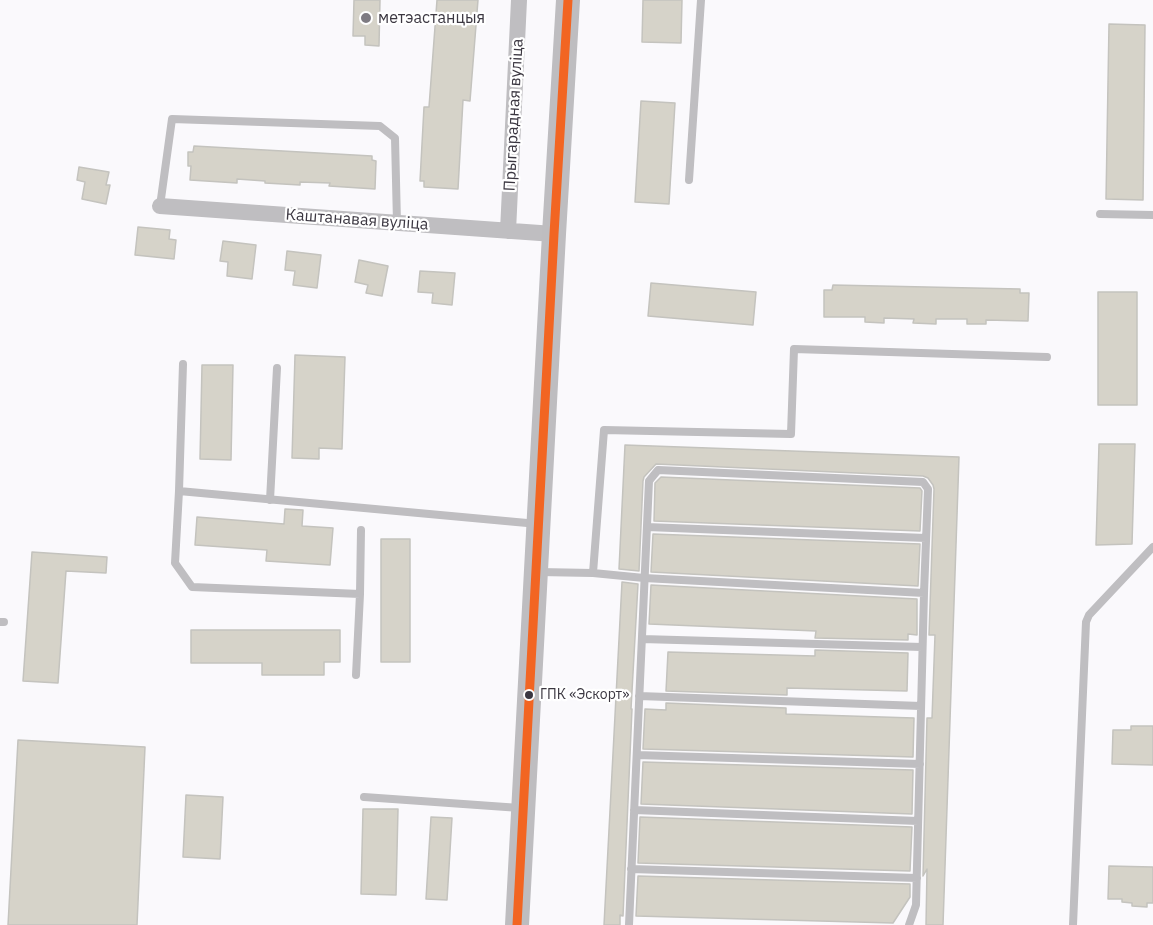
<!DOCTYPE html>
<meta charset="utf-8">
<style>
body{margin:0}
canvas{display:block;background:#faf9fc}
</style>
<canvas width="1153" height="925"></canvas>
<script>
const context = document.querySelector('canvas').getContext('2d');
context.lineJoin = 'round';
function paint(path, color) {
  context.fillStyle = color;
  context.fill(path, 'evenodd');
}
function strokePath(path, color, width, dash) {
  context.strokeStyle = color;
  context.lineWidth = width;
  context.lineCap = dash ? 'butt' : 'round';
  context.setLineDash(dash || []);
  context.stroke(path);
}
function drawText(font, color, halo, rows, align = 'center') {
  context.font = font + ' "IBM Plex Sans",sans-serif';
  context.lineWidth = 4.5;
  context.setLineDash([]);
  context.textBaseline = 'middle';
  context.strokeStyle = halo;
  context.fillStyle = color;
  for (const [text, x, y, turn = 0] of rows) {
    context.save();
    context.translate(x, y);
    context.rotate((+turn || 0) * Math.PI / 180);
    context.textAlign = isNaN(turn) ? turn : align;
    if (halo) context.strokeText(text, 0, 0);
    context.fillText(text, 0, 0);
    context.restore();
  }
}
const building = new Path2D(`
 M354,0H380L379,46L365,45V36H353Z
 M437,0H478L470,101L463,100L458,189L424,187V181H420L424,107H429Z
 M643,0H682L681,43L642,42Z
 M1109,24L1145,25L1143,200L1106,199Z
 M641,101L675,103L669,204L635,202Z
 M194,146L372,156V160L376,161L375,189L329,186L330,183L300,182V185L265,183V181L237,179V183L190,180L191,166H188V152H193Z
 M79,167L109,172L106,185H110L106,204L82,199L85,182L77,180Z
 M138,227L170,230L169,239L176,240L174,259L135,255Z
 M223,241L256,245L252,279L227,276L228,262L220,261Z
 M287,251L321,255L317,288L293,285L295,271L285,270Z
 M359,260L388,266L382,296L366,293L368,285L355,282Z
 M420,271L455,273L452,305L432,303L433,293L418,292Z
 M651,283L756,292L753,325L648,316Z
 M833,285L1020,289V293H1029L1028,321L986,320V324H967V319H936V324L913,323L914,319L884,318V323L865,322V317H824V290H832Z
 M1098,292H1137V405H1098Z
 M295,355L345,357L342,449L319,448V459L292,458Z
 M202,365H233L231,460L200,459Z
 M1099,444H1135L1132,544L1096,545Z
 M625,445L959,457L943,925H926L927,869L923,876L927,718H932L935,635H929L934,489L933,485L928,478L923,476L656,464L644,477L643,481L639,571L619,569Z
 M661,477L920,488L922,491L920,531L654,521L655,483Z
 M285,509L303,510L302,526L333,528L330,565L266,561L267,550L195,545L197,517L284,524Z
 M653,534L920,544L918,586L651,572Z
 M381,539H410V662H381Z
 M32,552L107,557L106,573L66,571L58,683L23,681Z
 M622,582L638,584L631,709H632L623,916L620,915V925H604Z
 M651,585L917,599V635L908,634V640L815,638L816,631L649,624Z
 M191,630H340V662H324V675H262V663H191Z
 M815,650L908,653L907,691L787,688V695L666,691L668,652L815,656Z
 M666,703L786,708V714L914,718L913,757L643,749L645,709L666,710Z
 M1131,726H1153V765L1112,764L1113,730H1131Z
 M18,740L145,747L137,925H8Z
 M643,762L913,770L912,814L641,804Z
 M186,795L223,797L220,859L183,857Z
 M363,809H398L396,895L361,894Z
 M431,817L452,818L447,900L426,899Z
 M640,817L912,827L910,871L638,863Z
 M1109,866L1153,867V903H1147V907L1132,906V903L1122,902V899H1108Z
 M638,876L910,884V897L893,923L636,916Z`);
paint(building, '#d6d3c9');
strokePath(building, '#c4c3be', 1.5);
strokePath(new Path2D(`
 M689,180L701,0
 M160,206L172,119L380,126L395,138L397,223
 M1100,214L1153,215
 M183,364L179,491L538,524
 M179,491L175,563L192,587L360,594L361,530
 M270,500L277,368
 M647,527L926,538
 M539,572L593,573L604,430L791,434L794,349L1047,357
 M593,573L644,578L924,593
 M0,622H4
 M642,639L922,647
 M356,675L360,594
 M639,696L921,706
 M637,755L920,764
 M364,797L520,808
 M634,810L918,821
 M631,869L917,878
 M629,925L649,481L658,470L923,482L928,489L924,593L916,905L909,925
 M1073,925L1086,622L1089,615L1153,547`), '#bfbec1', 8);
strokePath(new Path2D(`
 M160,206L554,234
 M508,231L519,0`), '#bfbec1', 16);
strokePath(new Path2D(`
 M517,925L554,234L568,0`), '#bebdc0', 24);
strokePath(new Path2D(`
 M517,925L554,234L568,0`), '#f26522', 9);
for (const [x, y, r, color] of [
 [366,18,6,"#7e7b82"],
 [529,695,5,"#3b3741"]
]) {
  const dot = new Path2D();
  dot.arc(x, y, r, 0, 2 * Math.PI);
  context.fillStyle = color;
  context.fill(dot);
  strokePath(dot, '#fff', 2);
}
drawText('14px', '#3b3741', '#fff', [
 ["ГПК «Эскорт»",540,695]
], 'left');
drawText('16px', '#3b3741', '#fff', [
 ["метэастанцыя",378,18]
], 'left');
drawText('16px', '#3b3741', '#fff', [
 ["Прыгарадная вуліца",514,115,-87],
 ["Каштанавая вуліца",357,220,4]
]);
</script>
